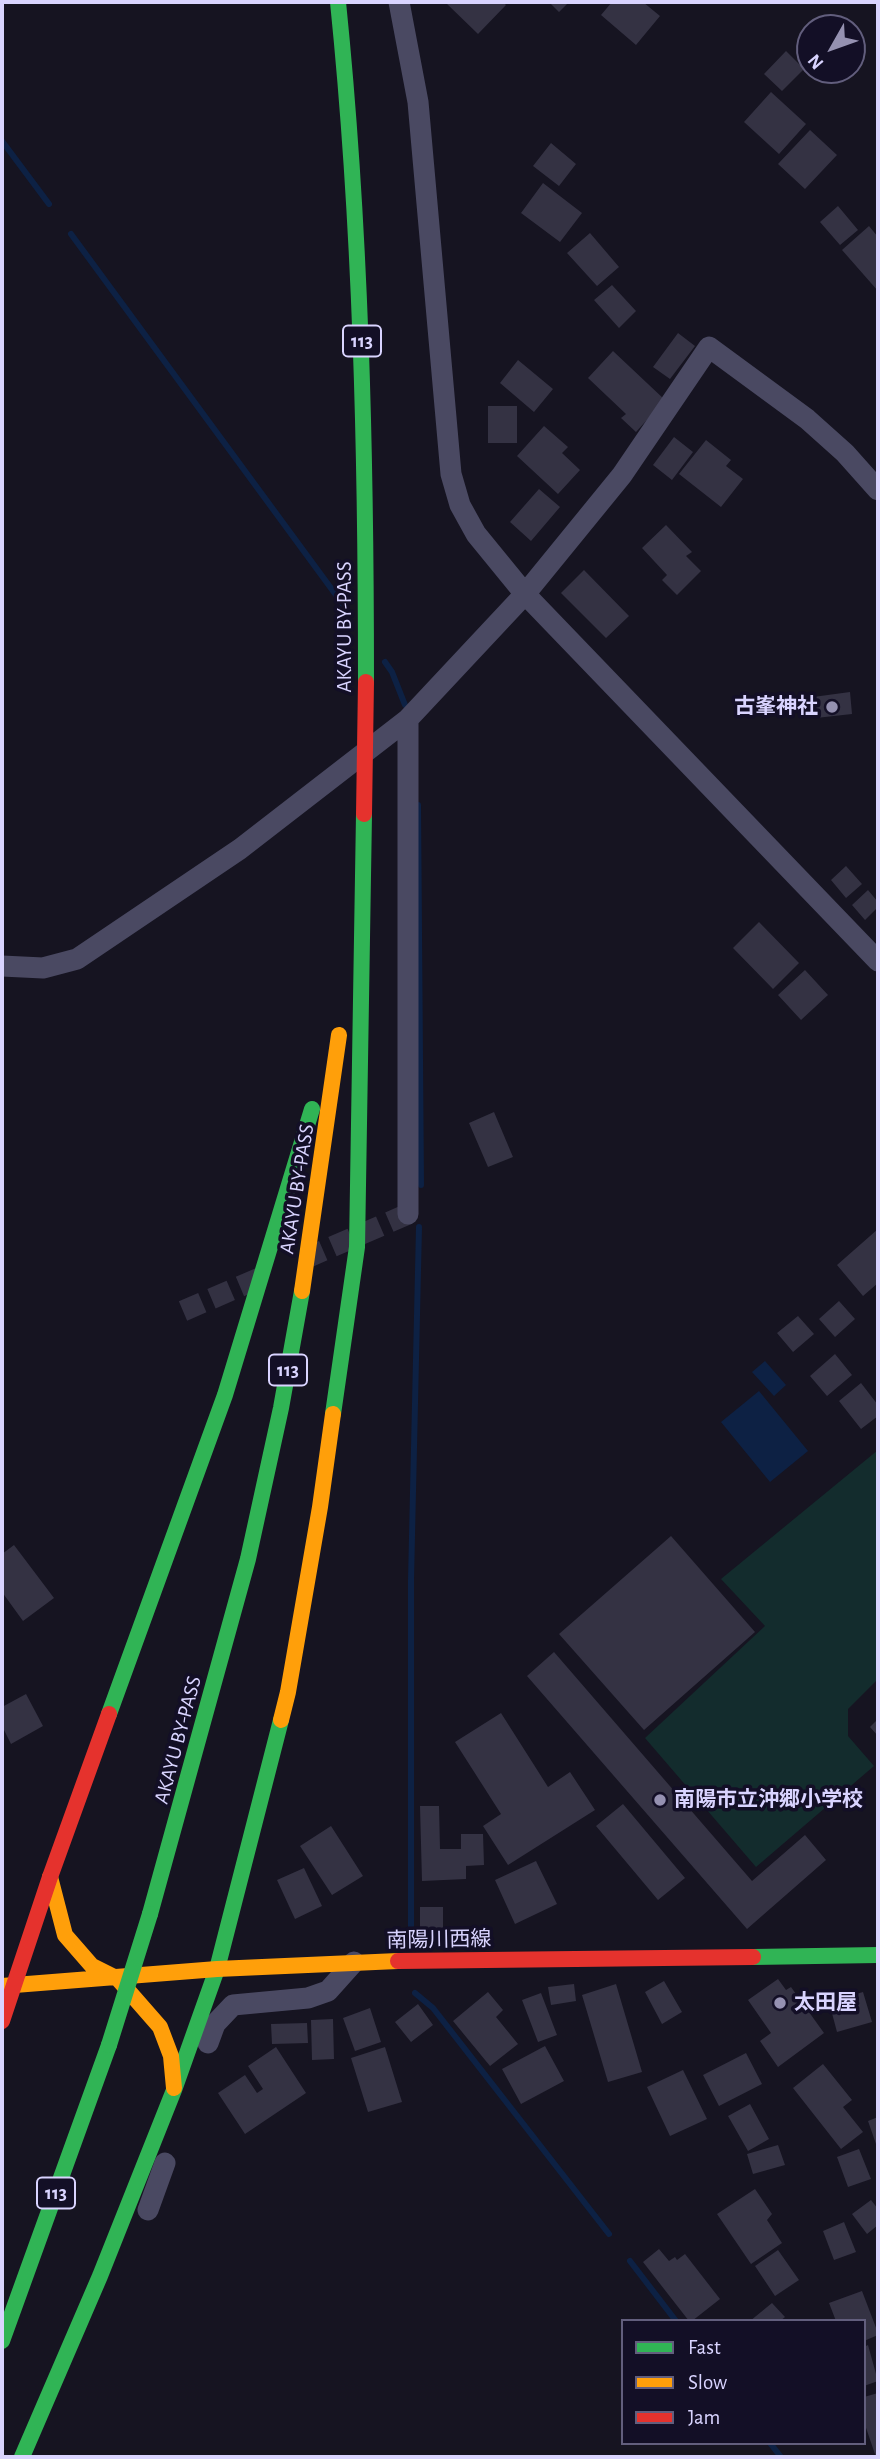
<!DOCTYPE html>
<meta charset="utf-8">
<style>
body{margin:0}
#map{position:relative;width:880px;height:2459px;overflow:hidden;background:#161421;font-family:"Alegreya Sans",sans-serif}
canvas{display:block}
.frame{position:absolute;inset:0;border:4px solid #d9d4ff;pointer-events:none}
.legend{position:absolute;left:621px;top:2319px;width:245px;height:126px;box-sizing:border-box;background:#130f26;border:2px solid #625e7d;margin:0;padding:9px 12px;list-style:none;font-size:21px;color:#d9d4ff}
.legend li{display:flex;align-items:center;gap:14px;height:35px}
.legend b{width:35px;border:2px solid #625e7d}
.north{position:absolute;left:796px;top:14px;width:70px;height:70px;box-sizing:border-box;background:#130f26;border:2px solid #625e7d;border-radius:50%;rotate:230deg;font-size:19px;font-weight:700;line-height:28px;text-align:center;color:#d9d4ff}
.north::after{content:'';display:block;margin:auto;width:24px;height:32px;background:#9591b1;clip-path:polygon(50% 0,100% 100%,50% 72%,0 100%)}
</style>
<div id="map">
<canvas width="880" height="2459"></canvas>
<div class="frame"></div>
<ul class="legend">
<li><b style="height:9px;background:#30b455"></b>Fast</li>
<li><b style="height:9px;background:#ff9f0a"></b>Slow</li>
<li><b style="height:9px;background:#e5322d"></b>Jam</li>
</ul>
<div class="north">N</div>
</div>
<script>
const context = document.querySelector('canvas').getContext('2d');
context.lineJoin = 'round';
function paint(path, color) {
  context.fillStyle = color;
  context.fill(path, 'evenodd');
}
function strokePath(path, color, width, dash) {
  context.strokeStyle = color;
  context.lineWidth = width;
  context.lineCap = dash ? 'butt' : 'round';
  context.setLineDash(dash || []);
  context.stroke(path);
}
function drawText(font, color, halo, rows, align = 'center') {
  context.font = font + ' "Alegreya Sans","Noto Sans JP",sans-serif';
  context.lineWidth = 7;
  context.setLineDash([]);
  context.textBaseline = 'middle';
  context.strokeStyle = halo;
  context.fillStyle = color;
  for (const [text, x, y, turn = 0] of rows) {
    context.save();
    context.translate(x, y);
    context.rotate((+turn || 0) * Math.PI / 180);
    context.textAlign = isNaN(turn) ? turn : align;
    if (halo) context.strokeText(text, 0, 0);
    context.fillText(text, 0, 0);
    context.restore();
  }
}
paint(new Path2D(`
 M878,1450V1679L848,1709V1736L874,1766L756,1867L645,1738L765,1626L721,1579Z`), '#132c2d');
paint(new Path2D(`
 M765,1361L786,1385L774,1396L752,1372Z
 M759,1391L808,1451L770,1482L721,1422Z`), '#0d2144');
strokePath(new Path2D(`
 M2,141L49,204
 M71,234L347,610
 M385,662L392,672L405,705
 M418,805L421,1185
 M411,1935V1580L419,1227
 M415,1993L433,2008L609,2234
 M630,2261L676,2321
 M770,2443L781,2457`), '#0d2144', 6);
paint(new Path2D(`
 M445,2H503L506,5L478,34Z
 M549,2H569L559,12Z
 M612,2H643L660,16L636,45L601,15Z
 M786,51L804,69L782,91L764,74Z
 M771,92L806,124L779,154L744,122Z
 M810,130L837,155L805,189L778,164Z
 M551,143L576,164L559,186L533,166Z
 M543,183L582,213L560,242L521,213Z
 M838,206L858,230L840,245L820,222Z
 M869,226L878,237V291L842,250Z
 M590,233L619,267L597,286L567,253Z
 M612,285L636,311L619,328L594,300Z
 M678,333L695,346L670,379L653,367Z
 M613,351L665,400L636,432L621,418L626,414L588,378Z
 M518,360L553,389L534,412L500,383Z
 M488,406H517V443H488Z
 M544,426L568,447L562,453L580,470L558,494L517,456Z
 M674,437L693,452L672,480L653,465Z
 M706,440L731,460L726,466L743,479L721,507L679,474Z
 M539,489L560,507L531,541L510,522Z
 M666,525L692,552L686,556L701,571L677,595L662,580L667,575L642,548Z
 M584,570L629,616L606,638L561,593Z
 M850,692L852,714L816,718L813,697Z
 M846,866L862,884L846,898L831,880Z
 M868,890L878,902V907L865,920L852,905Z
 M759,922L799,963L773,989L733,948Z
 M805,970L828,995L801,1020L778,995Z
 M494,1112L513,1157L488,1167L469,1123Z
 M878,1229V1283L863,1296L837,1265Z
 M839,1301L855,1319L835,1337L819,1319Z
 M798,1316L814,1334L793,1352L777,1333Z
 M835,1354L852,1375L827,1396L810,1376Z
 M861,1383L878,1405V1416L861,1429L839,1401Z
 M671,1536L755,1632L644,1730L559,1634Z
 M14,1545L54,1598L23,1621L2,1592V1554Z
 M554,1652L752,1881L805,1835L826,1860L747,1929L527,1676Z
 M26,1694L43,1726L11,1744L2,1726V1707Z
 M501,1713L548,1787L570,1772L595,1810L508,1865L483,1826L501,1814L455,1742Z
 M878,1719V1736L870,1727Z
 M623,1804L685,1878L658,1900L596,1826Z
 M420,1806H439L440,1849H461V1834H483L484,1865L466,1866V1879L422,1881Z
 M331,1826L363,1876L332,1895L300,1846Z
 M536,1861L557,1904L515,1924L495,1880Z
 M304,1868L322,1906L295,1919L277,1880Z
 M420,1907H443V1945L420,1944Z
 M778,1979L786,1990L791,1987L824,2033L778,2067L760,2041L771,2033L748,2000Z
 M664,1981L682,2012L662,2024L645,1992Z
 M574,1984L576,2001L551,2005L548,1987Z
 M616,1984L642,2072L608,2082L582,1995Z
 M488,1992L503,2010L496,2017L518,2044L490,2066L453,2021Z
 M863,1992L872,2022L837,2032L829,2002Z
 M541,1993L557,2035L538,2042L522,2000Z
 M418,2004L433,2025L411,2042L395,2022Z
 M370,2008L381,2042L355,2051L343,2018Z
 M333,2019L334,2059L312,2060L311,2020Z
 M307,2023L308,2043L272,2044L271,2024Z
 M545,2046L564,2081L521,2104L502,2069Z
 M276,2047L306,2093L245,2134L218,2093L245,2075L257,2093L263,2089L248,2066Z
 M385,2047L402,2102L368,2112L351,2058Z
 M746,2053L762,2084L719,2106L703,2075Z
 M823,2064L852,2100L843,2107L863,2132L841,2149L793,2088Z
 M683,2070L707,2119L670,2136L647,2087Z
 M750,2104L769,2139L748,2151L728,2116Z
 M878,2117V2143L876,2144L868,2121Z
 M778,2145L785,2165L753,2174L747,2154Z
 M859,2149L871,2179L848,2187L837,2157Z
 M755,2189L772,2214L767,2220L782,2243L751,2264L717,2214Z
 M871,2200L878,2209V2225L867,2234L852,2214Z
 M844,2222L856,2252L834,2260L823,2231Z
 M659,2249L669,2261L675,2257L677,2260L685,2254L720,2299L692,2321H689L643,2262Z
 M778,2250L799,2280L775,2296L755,2266Z
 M862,2291L878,2333V2335L864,2341V2321H836L829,2303Z
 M772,2303L785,2317L780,2321H750Z
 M868,2345L878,2381L864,2386V2347Z
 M878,2393V2457H876L864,2422V2397Z`), '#343243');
strokePath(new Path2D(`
 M304,1259L408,1214
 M183,1311L262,1277`), '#333142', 21, [21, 10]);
strokePath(new Path2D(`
 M399,2L418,102L451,474L460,505L476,534L525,594L878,961
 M408,719V1214
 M2,966L43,968L77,959L240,849L408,719L525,594L622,475L709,347L807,419L845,453L878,490
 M208,2043L215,2024L233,2005L308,1998L328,1991L354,1962
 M148,2210L165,2163`), '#4a4962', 21);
strokePath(new Path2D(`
 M338,2C361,228 366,455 366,682
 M333,1414L357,1247L364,814
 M109,1714L225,1395L312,1109
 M150,1914L248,1559L281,1408L302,1291
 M753,1957L878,1955
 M2,2341L109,2045
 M22,2457L100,2276L174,2090L217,1969L281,1720`), '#30b455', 16);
strokePath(new Path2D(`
 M302,1291L339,1035
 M281,1720L288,1692L320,1507L333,1414
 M50,1877L65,1935L92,1966L118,1979L160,2027L171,2056L174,2088
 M2,1986L217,1969L398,1961`), '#ff9f0a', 16);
strokePath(new Path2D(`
 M398,1961L753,1957
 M2,2021L50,1877L109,1714`), '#e5322d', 16);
strokePath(new Path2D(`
 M109,2045L150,1914`), '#30b455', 16);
strokePath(new Path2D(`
 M364,814L366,682`), '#e5322d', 16);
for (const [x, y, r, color] of [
 [832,707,7,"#9591b1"],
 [660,1800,7,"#9591b1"],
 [780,2003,7,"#9591b1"]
]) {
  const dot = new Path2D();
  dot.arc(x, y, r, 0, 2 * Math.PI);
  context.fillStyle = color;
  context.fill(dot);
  strokePath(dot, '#130f26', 2.5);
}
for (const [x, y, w] of [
 [362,341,38],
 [288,1370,38],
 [56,2193,38]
]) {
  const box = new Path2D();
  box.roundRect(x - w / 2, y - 15.5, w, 31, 5);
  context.fillStyle = '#130f26';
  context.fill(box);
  strokePath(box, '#d9d4ff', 2);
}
drawText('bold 19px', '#d9d4ff', null, [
 ["113",362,341],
 ["113",288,1370],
 ["113",56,2193]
]);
drawText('21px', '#d9d4ff', '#130f26', [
 ["AKAYU BY-PASS",345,627,-90],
 ["AKAYU BY-PASS",297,1189,-81],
 ["AKAYU BY-PASS",178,1740,-75],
 ["南陽川西線",439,1940,-1]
]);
drawText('bold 21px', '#d9d4ff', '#130f26', [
 ["古峯神社",818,707,"right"],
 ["南陽市立沖郷小学校",674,1800],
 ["太田屋",794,2003]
], 'left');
</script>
